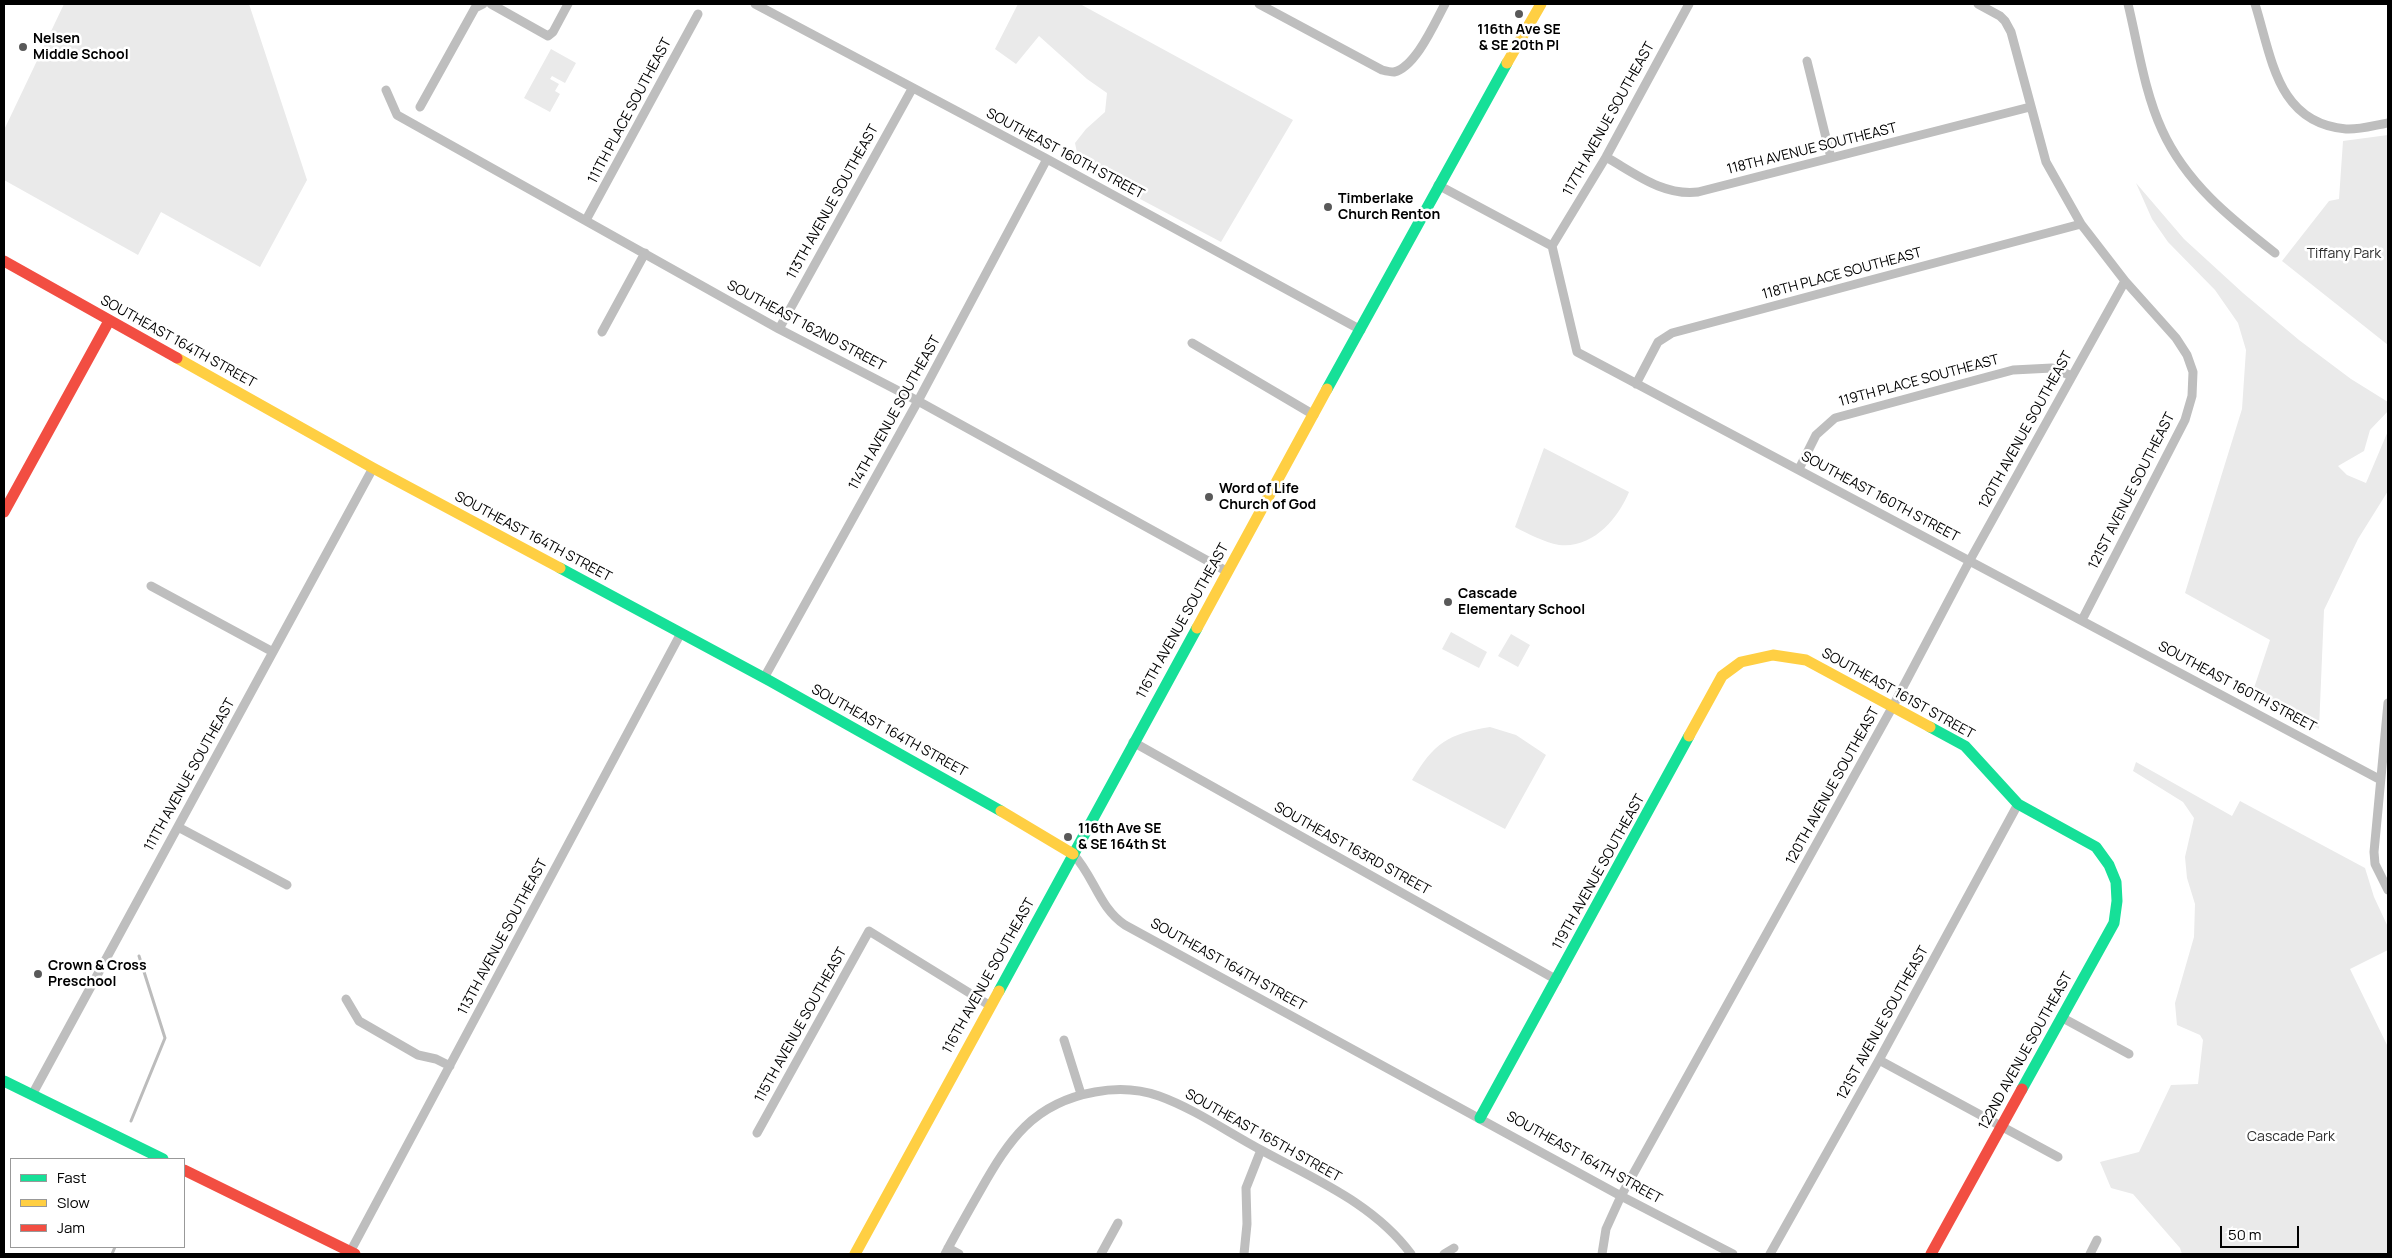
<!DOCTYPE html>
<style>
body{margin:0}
#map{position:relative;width:2392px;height:1258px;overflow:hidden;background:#fff;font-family:Manrope,sans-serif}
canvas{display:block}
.frame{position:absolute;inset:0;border:5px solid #000;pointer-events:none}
.legend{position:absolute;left:10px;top:1158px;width:175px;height:90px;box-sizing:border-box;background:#fff;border:1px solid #999;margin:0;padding:6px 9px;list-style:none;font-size:15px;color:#000}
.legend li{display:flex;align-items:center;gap:10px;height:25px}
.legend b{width:25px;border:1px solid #999}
.scale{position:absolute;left:2220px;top:1226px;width:79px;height:22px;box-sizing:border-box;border:2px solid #000;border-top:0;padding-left:6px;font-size:15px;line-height:18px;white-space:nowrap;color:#000;-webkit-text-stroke:4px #fff;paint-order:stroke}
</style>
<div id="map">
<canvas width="2392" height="1258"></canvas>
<div class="frame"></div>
<ul class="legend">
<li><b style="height:6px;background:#16e098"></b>Fast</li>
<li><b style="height:6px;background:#ffcf43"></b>Slow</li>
<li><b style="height:6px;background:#f24e42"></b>Jam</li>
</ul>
<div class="scale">50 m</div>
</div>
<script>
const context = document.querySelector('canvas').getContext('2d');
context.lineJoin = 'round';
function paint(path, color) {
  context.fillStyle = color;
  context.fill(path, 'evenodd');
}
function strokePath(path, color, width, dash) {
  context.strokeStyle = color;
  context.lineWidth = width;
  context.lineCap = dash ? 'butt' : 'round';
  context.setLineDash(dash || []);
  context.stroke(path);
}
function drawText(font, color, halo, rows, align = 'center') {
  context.font = font + ' Manrope,sans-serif';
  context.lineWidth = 5;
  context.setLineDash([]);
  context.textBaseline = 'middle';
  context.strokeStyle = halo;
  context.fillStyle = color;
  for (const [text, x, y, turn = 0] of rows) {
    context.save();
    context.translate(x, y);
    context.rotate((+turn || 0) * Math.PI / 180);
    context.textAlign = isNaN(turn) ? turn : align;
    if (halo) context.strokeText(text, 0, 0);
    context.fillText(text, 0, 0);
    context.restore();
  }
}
paint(new Path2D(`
 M64,4H249L307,180L260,267L161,212L138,255L4,180V130Z
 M1018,4H1080L1293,120L1221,242L1080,167L1075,143L1086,129L1105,112L1107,93L1087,79L1039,36L1016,64L995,49Z
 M551,49L576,63L565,83L552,76L550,79L559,84L555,91L560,94L550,112L524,98Z
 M2388,135V345L2282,261L2329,201L2339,199L2343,141Z
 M2136,183L2184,239L2243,293L2299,340L2351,379L2388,402V411L2370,430L2364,451L2338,466L2347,475L2366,483L2388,431V491L2358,539L2324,610L2319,729L2253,691L2270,640L2185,593L2242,409L2246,350L2238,323L2215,290L2168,242L2152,219Z
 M1544,448L1629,492C1618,519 1592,549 1559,545C1544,542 1528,534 1515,527Z
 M1451,632L1487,652L1479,668L1442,649Z
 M1511,634L1530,645L1518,667L1498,656Z
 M1490,727L1516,735L1546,755L1505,829L1412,780C1434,743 1448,734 1490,727Z
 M2136,762L2232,816L2240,801L2365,868L2374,897L2388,927V950L2350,969L2388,1047V1254H2182L2180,1248L2133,1194L2111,1188L2100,1162L2139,1152L2171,1085L2198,1084L2203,1040L2200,1035L2177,1025L2175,1003L2194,937L2195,904L2187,878L2185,857L2194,818L2183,802L2133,771Z`), '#eaeaea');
strokePath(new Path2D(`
 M131,1121L165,1038L139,956
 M112,1254L115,1247`), '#bcbcbc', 3);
strokePath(new Path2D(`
 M491,4L548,36L553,32L568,4
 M755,4L1047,159L1361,330
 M1259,4L1382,70C1386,71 1391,72 1394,72C1416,67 1435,22 1445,4
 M1978,4L2000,16L2005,21L2011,32L2046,162L2081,224L2125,281L2176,338L2187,355L2193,372L2192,396L2185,420L2082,620
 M2128,4C2138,45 2144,91 2162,130C2186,183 2230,218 2275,253
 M2255,4C2272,58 2277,123 2346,129C2360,130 2375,125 2388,123
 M1807,61L1831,158
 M386,90L397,115L779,329L918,401L1228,572
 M420,107L475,8L483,4
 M1606,157C1636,174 1663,196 1698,192L2030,107
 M1438,185L1552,246L1577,352L2379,779
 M586,220L698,14
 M1552,246L1606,157L1689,4
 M779,329L912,89
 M602,332L645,253
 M1192,343L1314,415
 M1636,384L1658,342L1672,333L2081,224
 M1799,469L1816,435L1835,418L2013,370L2052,368L2072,376
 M151,586L273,652
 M764,678L918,401L1047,159
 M2388,703L2374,852L2375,864L2388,890
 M1133,742L1557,980
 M178,827L287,885
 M1073,854C1094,876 1099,908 1125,925L1621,1196L1733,1254
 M346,999L359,1021L418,1055L436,1059L450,1066
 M2061,1017L2129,1054
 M1064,1040L1081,1094
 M1879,1060L2058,1157
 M32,1095L373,468
 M757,1133L869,931L989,1005
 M948,1248L959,1254
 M349,1254L681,633
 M945,1254C956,1233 968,1212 980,1191C1009,1140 1033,1103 1095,1092C1116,1088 1139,1089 1159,1096C1195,1109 1229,1133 1263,1151C1316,1180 1374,1204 1411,1254
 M1101,1254L1118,1223
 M1244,1254L1247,1224L1246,1188L1261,1150
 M1444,1254L1454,1248
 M1602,1254L1606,1229L1621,1196L1893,706L1970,560L2125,281
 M1770,1254L1879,1060L2018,804
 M2090,1254L2097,1240`), '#bebebe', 9);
strokePath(new Path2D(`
 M1327,389L1507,63
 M560,568L770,681L1001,811
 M1930,727L1965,746L2018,804L2096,847L2109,865L2116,882L2117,901L2114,923L2022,1089
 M999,991L1197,628
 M4,1081L163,1159
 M1480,1118L1689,736`), '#16e098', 11);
strokePath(new Path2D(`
 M1507,63L1541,4
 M177,358L373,468L560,568
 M1197,628L1327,389
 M1689,736L1722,676L1741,662L1773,655L1806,660L1930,727
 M1001,811L1073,854
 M855,1254L999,991`), '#ffcf43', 11);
strokePath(new Path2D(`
 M4,261L177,358
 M4,512L109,321
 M184,1170L355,1254
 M1931,1254L2022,1089`), '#f24e42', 11);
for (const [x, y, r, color] of [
 [1519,14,5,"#595959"],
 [23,47,5,"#595959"],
 [1328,207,5,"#595959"],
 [1209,497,5,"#595959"],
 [1448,602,5,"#595959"],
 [1068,837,5,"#595959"],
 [38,974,5,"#595959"]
]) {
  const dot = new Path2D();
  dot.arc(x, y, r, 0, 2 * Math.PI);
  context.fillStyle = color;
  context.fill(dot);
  strokePath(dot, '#fff', 2);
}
drawText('bold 14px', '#000', '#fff', [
 ["116th Ave SE",1519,30,"center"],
 ["& SE 20th Pl",1519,46,"center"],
 ["Nelsen",33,39],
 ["Middle School",33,55],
 ["Timberlake",1338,199],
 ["Church Renton",1338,215],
 ["Word of Life",1219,489],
 ["Church of God",1219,505],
 ["Cascade",1458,594],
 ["Elementary School",1458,610],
 ["116th Ave SE",1078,829],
 ["& SE 164th St",1078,845],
 ["Crown & Cross",48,966],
 ["Preschool",48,982]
], 'left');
drawText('14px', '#000', '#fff', [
 ["111TH PLACE SOUTHEAST",630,111,-62],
 ["117TH AVENUE SOUTHEAST",1609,119,-61],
 ["118TH AVENUE SOUTHEAST",1812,149,-14],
 ["SOUTHEAST 160TH STREET",1065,154,28],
 ["113TH AVENUE SOUTHEAST",833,202,-61],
 ["118TH PLACE SOUTHEAST",1842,274,-15],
 ["SOUTHEAST 162ND STREET",806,326,28],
 ["SOUTHEAST 164TH STREET",178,342,29],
 ["119TH PLACE SOUTHEAST",1919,381,-15],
 ["114TH AVENUE SOUTHEAST",895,413,-61],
 ["120TH AVENUE SOUTHEAST",2026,430,-61],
 ["121ST AVENUE SOUTHEAST",2132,491,-63],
 ["SOUTHEAST 160TH STREET",1880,497,28],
 ["SOUTHEAST 164TH STREET",533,537,28],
 ["116TH AVENUE SOUTHEAST",1183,621,-61],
 ["SOUTHEAST 160TH STREET",2237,687,28],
 ["SOUTHEAST 161ST STREET",1898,694,29],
 ["SOUTHEAST 164TH STREET",889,731,29],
 ["111TH AVENUE SOUTHEAST",190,775,-61],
 ["120TH AVENUE SOUTHEAST",1833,786,-61],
 ["SOUTHEAST 163RD STREET",1352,849,29],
 ["119TH AVENUE SOUTHEAST",1599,872,-61],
 ["113TH AVENUE SOUTHEAST",503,937,-62],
 ["SOUTHEAST 164TH STREET",1228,965,29],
 ["116TH AVENUE SOUTHEAST",989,976,-61],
 ["121ST AVENUE SOUTHEAST",1883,1023,-61],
 ["115TH AVENUE SOUTHEAST",801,1025,-61],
 ["122ND AVENUE SOUTHEAST",2026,1051,-61],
 ["SOUTHEAST 165TH STREET",1263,1136,29],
 ["SOUTHEAST 164TH STREET",1584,1158,29]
]);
drawText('14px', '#2f2f2f', '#fff', [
 ["Tiffany Park",2344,254],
 ["Cascade Park",2291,1137]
]);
</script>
